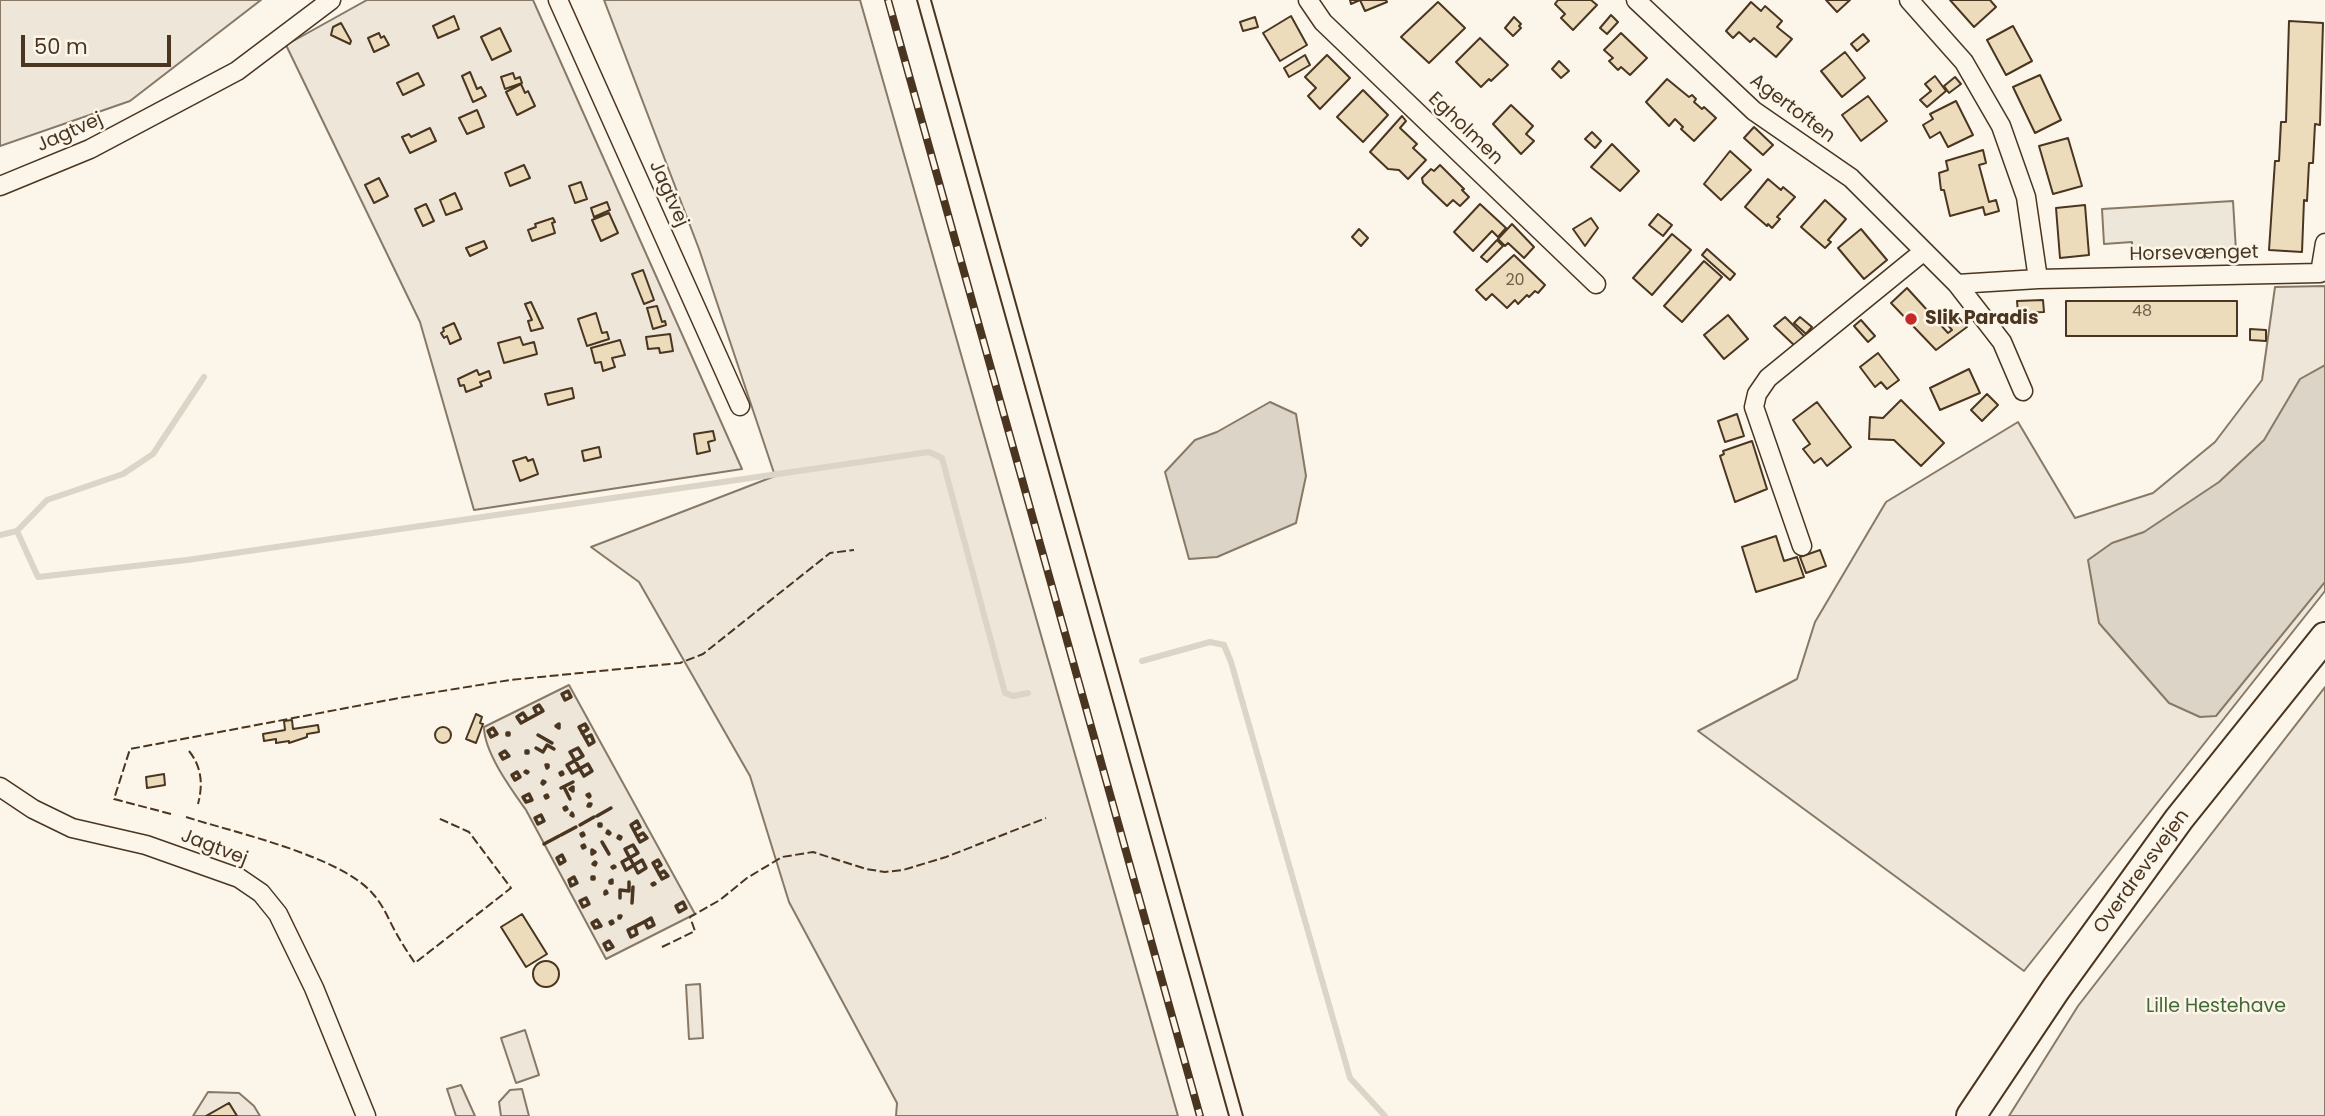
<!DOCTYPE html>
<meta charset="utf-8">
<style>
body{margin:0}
#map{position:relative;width:2325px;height:1116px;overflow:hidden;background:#fbf6e9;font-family:Poppins,sans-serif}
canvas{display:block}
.scale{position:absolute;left:21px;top:35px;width:150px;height:32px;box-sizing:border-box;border:4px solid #4a3520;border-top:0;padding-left:9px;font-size:21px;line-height:24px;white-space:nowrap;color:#4a3520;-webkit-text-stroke:5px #fbf6e9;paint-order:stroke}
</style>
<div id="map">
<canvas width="2325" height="1116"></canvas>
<div class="scale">50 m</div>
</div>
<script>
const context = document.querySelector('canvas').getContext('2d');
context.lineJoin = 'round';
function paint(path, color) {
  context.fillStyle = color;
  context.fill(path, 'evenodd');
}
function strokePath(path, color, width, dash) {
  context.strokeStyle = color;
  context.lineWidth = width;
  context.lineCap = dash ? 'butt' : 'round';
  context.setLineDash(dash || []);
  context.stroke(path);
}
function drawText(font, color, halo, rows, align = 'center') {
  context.font = font + ' Poppins,sans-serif';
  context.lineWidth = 5;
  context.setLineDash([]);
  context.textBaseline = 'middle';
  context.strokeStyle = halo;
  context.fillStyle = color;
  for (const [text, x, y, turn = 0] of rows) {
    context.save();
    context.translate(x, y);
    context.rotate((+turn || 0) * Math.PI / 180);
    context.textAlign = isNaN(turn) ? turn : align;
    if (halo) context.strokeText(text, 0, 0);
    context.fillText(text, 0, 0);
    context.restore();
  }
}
const green = new Path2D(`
 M0,0H261L130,101L0,146Z
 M367,0H533L742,469L474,510L420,322L286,45Z
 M604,0H860L1178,1116H896L897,1103L789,902L750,776L639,582L591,547L775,476L699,249Z
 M2325,286V591L2024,971L1698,731L1797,679L1815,622L1886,502L2018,422L2075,518L2153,493L2215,442L2262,380L2275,287Z
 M569,685L695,914L606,959L526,810C511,789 484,752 484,727Z
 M2325,687V1116H2009L2078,1006Z
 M700,984L703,1038L689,1039L686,985Z
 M525,1030L539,1075L516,1083L501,1038Z
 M461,1085L475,1116H456L447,1089Z
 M522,1089L529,1116H501L499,1102L510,1090Z
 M208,1092L239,1093L254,1106L260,1116H237L229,1103L206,1116H193Z`);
paint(green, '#ede6d9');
strokePath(green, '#887966', 2);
const parking = new Path2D(`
 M2233,201L2236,251L2133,256L2132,242L2104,244L2102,209Z`);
paint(parking, '#ede7d9');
strokePath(parking, '#887966', 2);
const water = new Path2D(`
 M2325,365V582L2216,716L2200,717L2169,703L2099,623L2088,560L2112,543L2144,532L2219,482L2264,440L2300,379Z
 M1270,402L1296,414L1306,476L1296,523L1217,557L1189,559L1165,472L1195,440L1217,432Z`);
paint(water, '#dcd4c6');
strokePath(water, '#887966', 2);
strokePath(new Path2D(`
 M17,531L47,500L123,474L153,454L204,377
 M0,535L17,531L38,577L187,560L929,452L942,458L1005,693L1013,696L1028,693
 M1142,661L1210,642L1224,645L1231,662L1350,1078L1385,1116`), '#dcd4c6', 6);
const building = new Path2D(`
 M1350,0H1386L1387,2L1365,11L1360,0L1351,4Z
 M1558,0H1591L1597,5L1573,30L1561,18L1565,14L1555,4Z
 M1826,0H1850L1837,12Z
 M1950,0H1990L1996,7L1974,27Z
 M1438,2L1465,28L1429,63L1401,37Z
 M1751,2L1761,11L1765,6L1782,21L1777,27L1792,39L1776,57L1754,38L1750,42L1739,32L1733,38L1726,31Z
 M1611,15L1618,22L1607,34L1600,28Z
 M454,16L459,29L438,38L433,26Z
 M1291,16L1307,45L1280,61L1263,33Z
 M1255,17L1258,27L1243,31L1240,22Z
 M1514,17L1521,24L1519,26L1521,28L1513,36L1505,28Z
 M2289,21L2323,23L2320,125L2315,124L2313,163H2309L2307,201L2304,200L2302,252L2269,250L2275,161H2279L2281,122H2286Z
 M341,23L351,41L350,44L331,35L333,27Z
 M2013,26L2032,61L2006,75L1987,40Z
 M500,28L511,51L492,60L481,37Z
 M379,33L381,38L384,36L389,45L374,52L368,38Z
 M1621,33L1647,58L1630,75L1621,67L1618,70L1609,61L1613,58L1604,50Z
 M1863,34L1869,41L1857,51L1851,44Z
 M1480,38L1508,65L1491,81L1489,79L1481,87L1456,62Z
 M1845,52L1865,78L1842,97L1821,71Z
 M1305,55L1310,65L1289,77L1284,68Z
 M1327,55L1350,78L1320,109L1308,96L1316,88L1305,77Z
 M1559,61L1569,71L1561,78L1552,69Z
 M470,72L477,89L481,87L486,96L473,102L462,76Z
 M418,73L424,85L403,95L397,83Z
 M513,73L515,79L520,77L522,83L505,89L501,77Z
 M2040,75L2061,120L2035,133L2013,87Z
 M1935,76L1946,91L1927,107L1920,100L1931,91L1925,84Z
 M1955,77L1961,84L1949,93L1944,86Z
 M1667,79L1689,97L1692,95L1696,99L1694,102L1702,109L1704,107L1716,118L1694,141L1681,129L1683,127L1675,119L1669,126L1646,102Z
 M521,84L525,93L528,91L535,106L517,115L506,92Z
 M1363,90L1388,115L1363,142L1337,117Z
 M1868,96L1887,121L1861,141L1842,115Z
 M1956,101L1973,135L1948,147L1940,132L1930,138L1923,125L1933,119L1930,114Z
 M1511,105L1533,126L1526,134L1534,141L1521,154L1493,124Z
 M477,110L484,127L467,134L459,118Z
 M1402,116L1406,121L1400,128L1417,144L1413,148L1426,160L1408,179L1399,170L1388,169L1370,152Z
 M1754,127L1773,145L1763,155L1744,138Z
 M430,128L436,141L410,153L402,137L409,134L411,137Z
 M1592,132L1601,141L1595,148L1585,139Z
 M2068,138L2082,186L2053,194L2039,146Z
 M1612,144L1639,171L1620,191L1591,167Z
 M1983,150L1986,163L1979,165L1989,202L1996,200L1999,211L1985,215L1983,207L1950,216L1944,190H1941L1939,173L1948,170L1946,161Z
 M1730,151L1751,170L1721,200L1704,184Z
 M524,165L530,178L510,186L505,173Z
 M1440,165L1464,189L1462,190L1469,197L1460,206L1453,200L1447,206L1423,183L1422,178L1431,169L1434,171Z
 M379,178L388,196L374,203L365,185Z
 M1768,179L1781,190L1783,187L1795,197L1777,217L1780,219L1772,228L1768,224L1767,226L1745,207Z
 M581,182L587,199L575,203L569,186Z
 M455,193L462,209L446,215L440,200Z
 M1825,200L1846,219L1828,240L1831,242L1825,248L1801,227Z
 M607,202L610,210L594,217L591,208Z
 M426,204L434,221L423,226L415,209Z
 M1480,204L1506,228L1498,237L1492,231L1473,251L1454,232Z
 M2085,205L2089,255L2060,258L2056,208Z
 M609,213L618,233L601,241L592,220Z
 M1658,214L1672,225L1663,236L1649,225Z
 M553,218L555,222L552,223L555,233L532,241L528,230L536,227L535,224Z
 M1591,218L1598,228L1585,246L1573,229Z
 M1512,224L1534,247L1524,258L1508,243L1505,246L1498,239Z
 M1359,229L1368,238L1361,246L1352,237Z
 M1861,229L1887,260L1864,279L1838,248Z
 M1672,234L1691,250L1652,295L1633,278Z
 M1497,240L1503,246L1487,262L1481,257Z
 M484,241L487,248L470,256L466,248Z
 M1707,249L1735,274L1730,280L1702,255Z
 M1514,255L1545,285L1538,293L1535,291L1529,297L1527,295L1518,304L1515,300L1507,308L1492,294L1486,300L1476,290Z
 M1704,261L1722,277L1682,322L1664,306Z
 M643,270L654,300L644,304L632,274Z
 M1907,288L1948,333L1952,330L1946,323L1956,315L1967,327L1936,350L1891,303Z
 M2043,300L2044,312L2018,313L2017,301Z
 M2066,301H2237V336H2066Z
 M531,302L543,328L531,331L528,321L532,320L525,304Z
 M657,306L662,322L665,321L666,325L653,329L647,308Z
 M596,313L602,333L607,332L609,339L587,346L578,319Z
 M1728,315L1748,339L1724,359L1704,335Z
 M1785,317L1805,337L1795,346L1774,326Z
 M1800,317L1812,327L1806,334L1794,323Z
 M1861,320L1875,336L1868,342L1854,326Z
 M454,323L461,339L450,344L447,336L444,338L441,333L444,331L443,328Z
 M2250,329L2266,330V341L2250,340Z
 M670,334L673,351L660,353L659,348L648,349L646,337Z
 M520,337L523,345L534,342L537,354L504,363L498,343Z
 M620,340L625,355L612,358L615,367L603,371L601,362L595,363L591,348Z
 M1878,353L1899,380L1887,389L1881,382L1875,387L1860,367Z
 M1969,369L1980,393L1940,410L1930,388Z
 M477,370L479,375L489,371L491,378L480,382L482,386L466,392L464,385L460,386L458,379Z
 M572,388L574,398L548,405L545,394Z
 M1987,394L1998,405L1982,421L1971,410Z
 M1901,400L1944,443L1921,466L1894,440L1869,439L1870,417L1883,418Z
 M1817,402L1851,447L1827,466L1821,458L1814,463L1803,449L1810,444L1793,420Z
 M1737,414L1744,436L1725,442L1718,421Z
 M713,431L715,440L708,442L710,451L697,454L694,434Z
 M1752,441L1767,489L1735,502L1720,456L1724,454L1723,451Z
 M599,447L601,457L584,461L582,451Z
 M526,457L528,461L533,459L538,474L520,481L513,461Z
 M1776,536L1784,561L1797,557L1804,577L1756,592L1742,547Z
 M1820,550L1826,566L1806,573L1800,557Z
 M476,714L482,717L480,723L483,724L476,743L466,739Z
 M292,720L293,729L318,725L319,732L307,734V737L289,743V741L276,743V739L264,741L263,734L285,730L284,721Z
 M435 735a8 8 0 1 1 16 0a8 8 0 1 1-16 0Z
 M164,774L165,785L147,788L146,777Z
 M522,914L547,954L526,967L501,927Z
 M533 974a13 13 0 1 1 26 0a13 13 0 1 1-26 0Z
 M229,1103L237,1116H206Z`);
paint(building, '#ecdcbc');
strokePath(building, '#4a3520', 2);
const street = new Path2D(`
 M558,0L740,406
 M1308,0L1323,22L1596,284
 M1636,0L1754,111L1851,178L1957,284L2002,342L2023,391
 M1909,0L1964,62L2001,126L2026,197L2038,279L2320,273L2325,243
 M0,186L90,149L237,71L331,0
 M1957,284L2038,279
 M1802,546L1754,407L1757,394L1768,378L1924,251
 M0,787L33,809L72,828L146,845L239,878L261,893L278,914L314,988L366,1116`);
const primary = new Path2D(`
 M1971,1116L2056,989L2179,819L2325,637`);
strokePath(street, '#4a3520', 21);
strokePath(primary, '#4a3520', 32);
strokePath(street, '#fbf6e9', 18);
strokePath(primary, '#fbf6e9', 28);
strokePath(new Path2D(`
 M917,0L1229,1116
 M931,0L1243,1116`), '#4a3520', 2);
const rail = new Path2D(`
 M888,0L1200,1116`);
strokePath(rail, '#4a3520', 8);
strokePath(rail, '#fbf6e9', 5, [16]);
strokePath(new Path2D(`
 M189,751C202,767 203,785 198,804
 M171,814L114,799L130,749L399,698L510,680L680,663L703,654L830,553L854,550
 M186,817C236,833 341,856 373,894C383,905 388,918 395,931C401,942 408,953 415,963L511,888L469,832L438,818
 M662,947L695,931L690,917L720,900L747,878L782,857L813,852L866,869L885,872L903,870L946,857L1046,818`), '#4a3520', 2, [9, 3.5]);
strokePath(new Path2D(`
 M568,691L571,697L565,700L562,694Z
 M527,719L523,713L517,717L521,723L543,711L539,705L534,708L537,714
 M559,724V728L556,726Z
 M493,728L497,734L491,737L488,731Z
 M509,733V735H507V733Z
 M582,733L588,729L585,724L579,727L589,745
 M538,735L552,743
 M585,738L591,735L594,742L589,745
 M536,748L543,752L547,745L554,749
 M505,751L509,756L503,759L500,754Z
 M526,751H528V753H526Z
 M570,752L578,748L583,756L567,765L572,773L588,764L592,771L584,776C579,768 575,760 570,752
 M548,765V767L547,768L546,765Z
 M526,771L528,772L527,773L525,772Z
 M517,772L520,777L515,780L512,775Z
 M562,772L563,774L561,775L560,773Z
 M543,781L545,782L543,784L542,783Z
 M564,787L570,799
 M573,787V791L570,789Z
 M561,788L573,782
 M529,794L532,800L526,802L523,797Z
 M589,794L590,796L589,797L587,795Z
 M547,795L548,797L546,798L545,796Z
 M589,804H591L590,806H588Z
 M566,807L567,809L565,810L564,808Z
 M572,813L573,815V816L571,815Z
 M541,815L544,821L538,824L535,818Z
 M597,816L611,808
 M601,824V826H599V824Z
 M580,825L594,817
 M634,830L640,827L637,821L631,825L640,842L647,838L643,833L638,836
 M608,831L610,833L609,834L607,833Z
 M583,833L584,835L582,836L581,834Z
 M561,835L576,827
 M619,836L621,837L620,839L618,838Z
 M602,842L609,854
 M544,844L559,836
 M584,845L585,847L583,848L582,846Z
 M625,849C629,857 634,865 638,873L646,868L642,860L626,870L622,862L638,853L633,845L625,849
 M592,850L595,852L592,854Z
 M562,855L565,861L560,864L557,858Z
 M595,862L596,863L595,865L593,864Z
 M653,863L662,879
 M653,863L658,860L661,865L656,868
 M614,866L615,867L613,868L612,867Z
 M659,874L664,871L668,876L662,879
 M574,877L577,883L571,886L569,880Z
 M594,877V879H592V877Z
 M612,880V883H610V881Z
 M654,883L655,884L653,885L652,884Z
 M606,891L607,893L605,894V892Z
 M586,898L589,904L583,907L580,901Z
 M620,898V890L629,891V882
 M683,902L686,908L679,912L676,906Z
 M632,903L633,887
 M619,916H621L620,918H619Z
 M597,920L601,926L595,928L592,923Z
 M612,921L613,923L611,924L610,922Z
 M635,927L637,934L631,937L628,930C636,926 643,923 651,918L654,925L648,928L645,922
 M609,941L613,947L607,950L604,944Z`), '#4a3520', 3.5);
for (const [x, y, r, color] of [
 [1911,319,7,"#c62828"]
]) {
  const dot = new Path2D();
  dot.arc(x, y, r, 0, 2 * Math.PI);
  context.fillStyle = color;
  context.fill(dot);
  strokePath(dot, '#fbf6e9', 2.5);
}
drawText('16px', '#725f47', null, [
 ["20",1515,281],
 ["48",2142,312]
]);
drawText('19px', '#4a3520', '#fbf6e9', [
 ["Agertoften",1792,109,37],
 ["Egholmen",1465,129,44],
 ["Jagtvej",70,133,-24],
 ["Jagtvej",668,194,66],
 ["Horsevænget",2194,254,-1],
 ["Jagtvej",214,848,21],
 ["Overdrevsvejen",2142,872,-54]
]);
drawText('bold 19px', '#4a3520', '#fbf6e9', [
 ["Slik Paradis",1925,319]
], 'left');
drawText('19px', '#436837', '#fbf6e9', [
 ["Lille Hestehave",2216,1007]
]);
</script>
